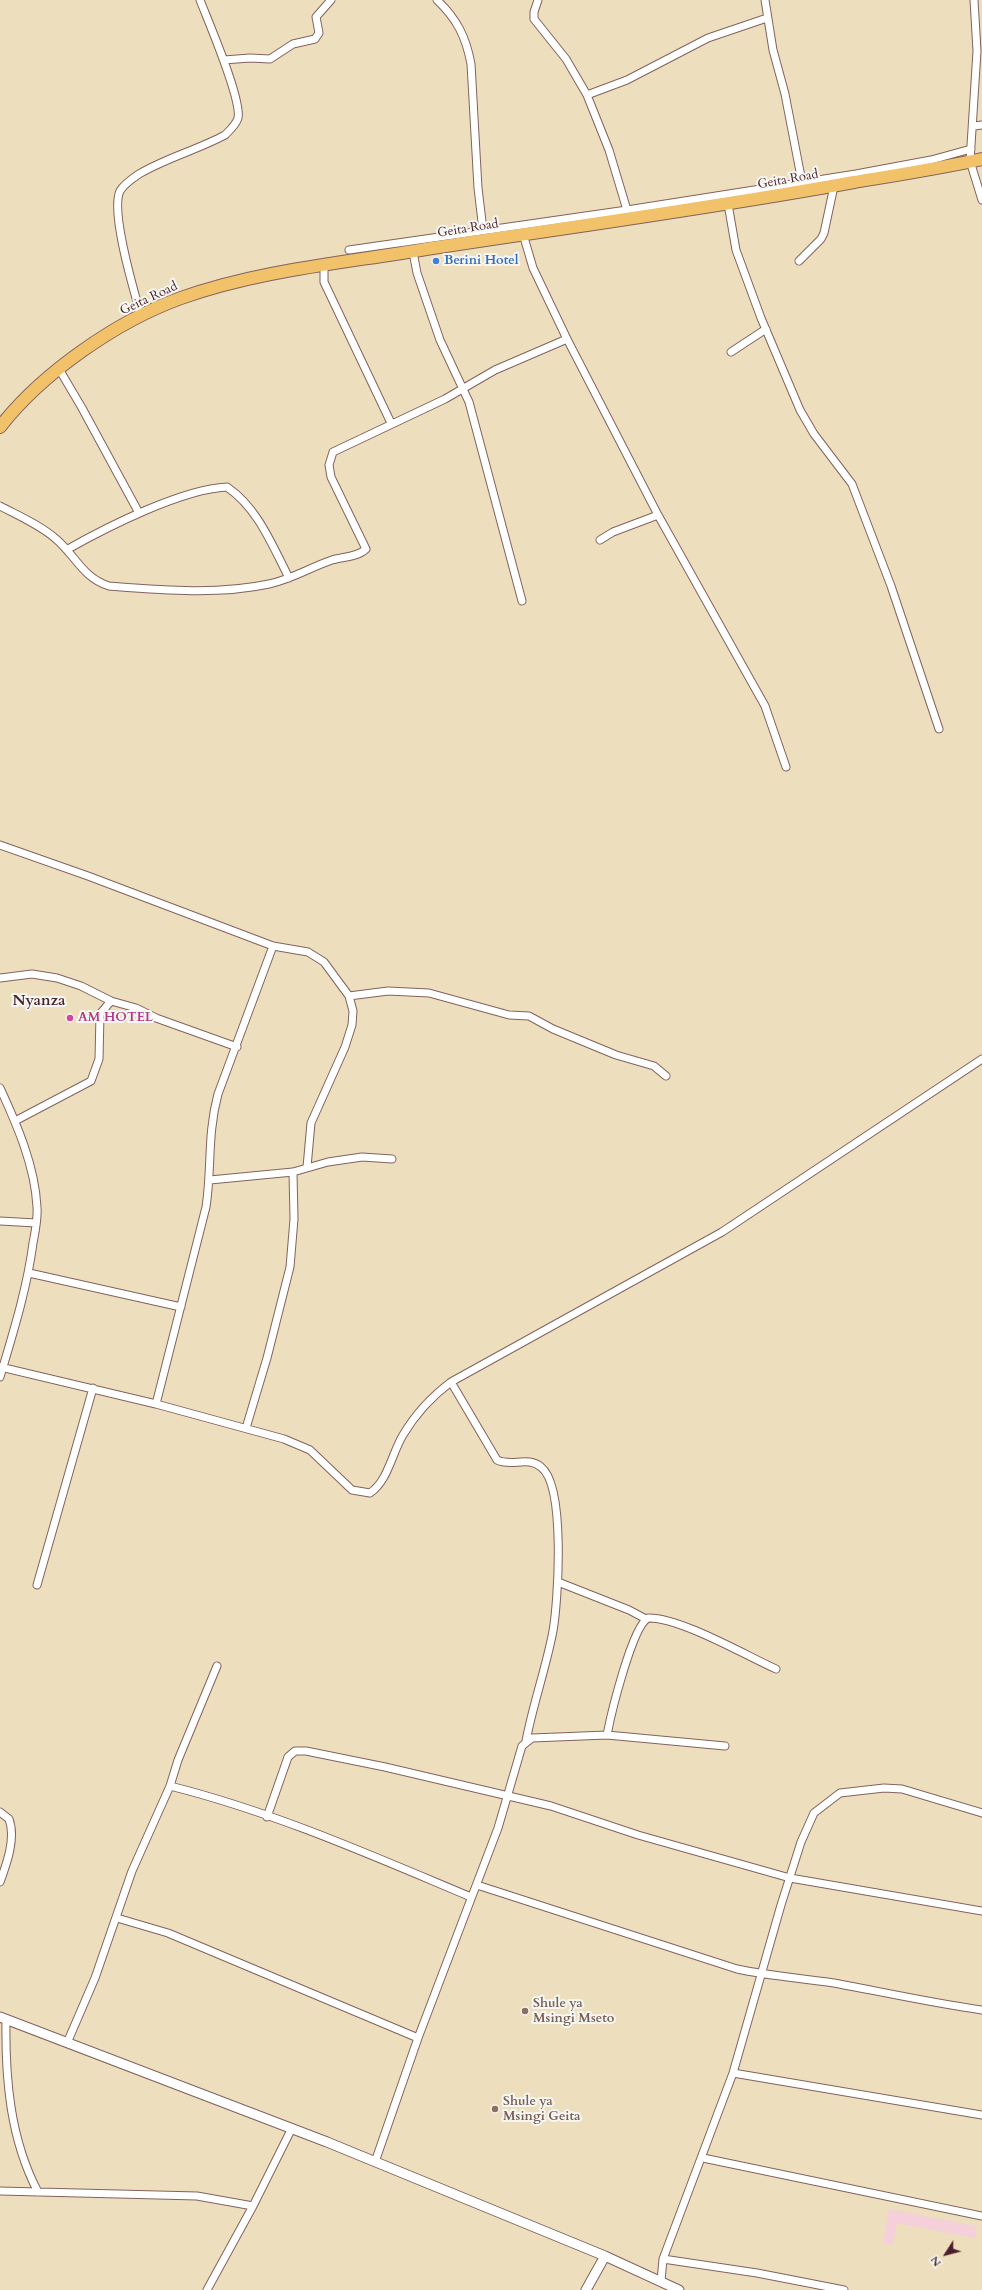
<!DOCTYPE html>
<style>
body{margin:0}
#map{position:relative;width:982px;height:2290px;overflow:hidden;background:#eddfbd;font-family:Cardo,serif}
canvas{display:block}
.north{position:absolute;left:926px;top:2234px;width:40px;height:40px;-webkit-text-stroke:3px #f6f6f2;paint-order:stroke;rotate:234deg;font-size:11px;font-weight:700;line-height:16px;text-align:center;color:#4a1f2b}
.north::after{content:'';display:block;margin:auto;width:14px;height:18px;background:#4a1f2b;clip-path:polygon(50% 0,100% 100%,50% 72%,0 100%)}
</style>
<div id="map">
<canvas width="982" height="2290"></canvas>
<div class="north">N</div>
</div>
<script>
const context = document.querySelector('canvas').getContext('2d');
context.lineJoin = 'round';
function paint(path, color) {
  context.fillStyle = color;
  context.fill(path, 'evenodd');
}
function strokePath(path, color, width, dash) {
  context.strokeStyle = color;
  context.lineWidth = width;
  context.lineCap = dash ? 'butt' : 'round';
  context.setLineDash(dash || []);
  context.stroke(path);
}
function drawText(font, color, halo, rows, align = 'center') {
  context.font = font + ' Cardo,serif';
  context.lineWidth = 4;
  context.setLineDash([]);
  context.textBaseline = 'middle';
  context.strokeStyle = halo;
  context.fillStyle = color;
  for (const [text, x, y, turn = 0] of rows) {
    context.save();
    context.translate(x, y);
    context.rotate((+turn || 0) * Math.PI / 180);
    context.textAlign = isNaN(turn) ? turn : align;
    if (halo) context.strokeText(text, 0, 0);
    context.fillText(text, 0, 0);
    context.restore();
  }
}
paint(new Path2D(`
 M889,2209L977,2226L975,2238L897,2223L893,2245L883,2243Z`), '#f5cfd9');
const minor = new Path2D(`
 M437,0C457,19 466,37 471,64L478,188L483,230
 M538,0L534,12V19L566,59L587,95L609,150L627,210
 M765,0L773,50L785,94L802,182
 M974,0L977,51L970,161L982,200
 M224,60L250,58L270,59L293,44L315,39L319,33L316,17L331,0
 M587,95L627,80L708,38L767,18
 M974,126L982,125
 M728,204L736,250L761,318L800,410L814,434L852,484L891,586L939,729
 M523,234L533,268L567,339L658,515L765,706L786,767
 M349,250L627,210L856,174L931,160L971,149
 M413,252L417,273L440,340L469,402L522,601
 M799,261L821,239L824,233L834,186
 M324,265V282L391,423
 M141,316C134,291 110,212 120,191C124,184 133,178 139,174C166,158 197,150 225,135C230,130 236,125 238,118C242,99 208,21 200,0
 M731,352L766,329
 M59,369L82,408L139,513
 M0,506C19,516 40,525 56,539C75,555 83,578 109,586C161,590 218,595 269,584C292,579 311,567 332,560C342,557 358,557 366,549L331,477L329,465L333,452L445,399L495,370L567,339
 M600,540L613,532L658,515
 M68,549C107,527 182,489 227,487C258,508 273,547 289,578
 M0,845L88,876L273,946L308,952L324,962L349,996L353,1011L352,1025L345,1047L311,1123L307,1167
 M0,978L32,974L57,978L81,986L111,1001L136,1008L156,1018L237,1047
 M349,996L388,991L429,993L509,1015L529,1016L553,1029L616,1055L654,1066L666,1076
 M0,1088C17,1125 35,1166 37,1207C38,1219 35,1232 33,1243C27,1289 13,1333 0,1377
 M15,1121L91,1081L99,1059L100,1014L111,1001
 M210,1180L293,1172L328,1162L362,1157L392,1159
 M0,1221L36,1223
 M29,1273L181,1307
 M0,1367L156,1404L284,1439L310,1450L352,1490L370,1493C388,1481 392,1453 403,1435C416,1413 431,1397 451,1382L722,1232L982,1059
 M451,1382L497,1460C511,1467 528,1456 541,1467C566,1486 558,1602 553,1631C546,1668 533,1704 526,1741
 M156,1404L206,1207C212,1168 207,1135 218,1094L273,946
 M246,1428L267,1358L290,1267L294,1219L293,1172
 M558,1582L629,1610L646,1619
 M37,1585L93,1388
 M607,1735C611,1714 632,1627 648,1618C679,1617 745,1655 776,1669
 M170,1786C274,1812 373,1856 471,1897
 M0,1812L9,1819C16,1838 7,1863 0,1882
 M267,1817L288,1757L295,1751H306L385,1767L551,1806L638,1835L790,1878L982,1911
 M477,1885L737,1969C769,1976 802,1978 834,1983C883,1992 932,2003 982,2010
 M117,1918L168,1933L418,2038
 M6,2019C5,2078 10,2139 38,2192
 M67,2043L95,1978L132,1871L170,1786L178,1760L217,1666
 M733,2073L982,2115
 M703,2158L982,2216
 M375,2162L418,2038L498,1828L522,1746L532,1738L607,1735L725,1746
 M0,2191L197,2196L253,2206
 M663,2259L757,2273L844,2290
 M661,2281L663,2259L733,2073L781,1905L801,1842L814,1813L840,1793L884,1788L902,1789L982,1813
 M207,2290L253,2206L292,2128`);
const tertiary = new Path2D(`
 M0,2017L327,2142L605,2256L679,2290
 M586,2290L605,2256`);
const trunk = new Path2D(`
 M0,427C42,373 117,321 181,298C260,270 344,263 426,249C569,227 712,208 854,182C896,175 940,168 982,159`);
strokePath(minor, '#83625e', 9);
strokePath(tertiary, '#83625e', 11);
strokePath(trunk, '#83625e', 14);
strokePath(minor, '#fff', 7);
strokePath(tertiary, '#fff', 9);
strokePath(trunk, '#f2c26a', 12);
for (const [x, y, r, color] of [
 [436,261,4,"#3f7fe0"],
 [70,1018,4,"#d1479c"],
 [525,2011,4,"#8d6e63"],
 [495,2109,4,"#8d6e63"]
]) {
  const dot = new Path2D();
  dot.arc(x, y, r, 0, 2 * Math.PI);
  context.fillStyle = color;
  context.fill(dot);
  strokePath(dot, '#f6f6f2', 1.5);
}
drawText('13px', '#4a1f2b', '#f6f6f2', [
 ["Geita Road",788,180,-10],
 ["Geita Road",468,229,-9],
 ["Geita Road",149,299,-25]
]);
drawText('bold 13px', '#366cbe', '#f6f6f2', [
 ["Berini Hotel",444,261]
], 'left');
drawText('bold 13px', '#b23c85', '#f6f6f2', [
 ["AM HOTEL",78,1018]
], 'left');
drawText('bold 13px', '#785e54', '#f6f6f2', [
 ["Shule ya",533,2004],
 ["Msingi Mseto",533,2019],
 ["Shule ya",503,2102],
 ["Msingi Geita",503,2117]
], 'left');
drawText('bold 15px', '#4a1f2b', '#f6f6f2', [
 ["Nyanza",39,1002]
]);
</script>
